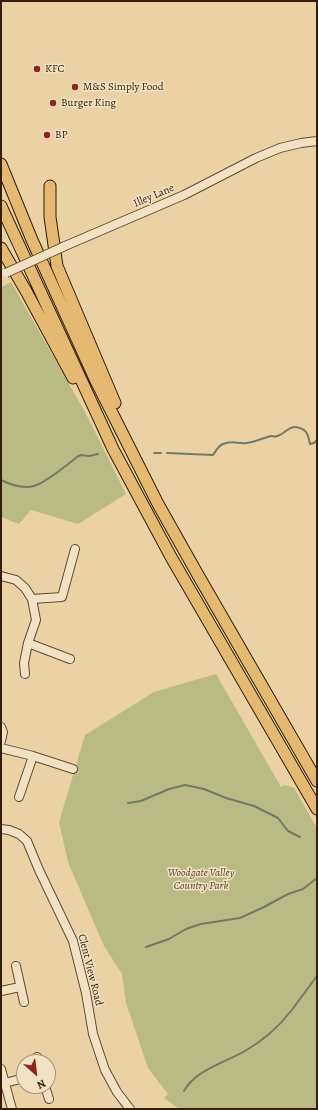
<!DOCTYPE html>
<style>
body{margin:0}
#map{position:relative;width:318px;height:1110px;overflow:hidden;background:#ead2a4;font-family:Alegreya,serif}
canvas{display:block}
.frame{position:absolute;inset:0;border:2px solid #331e08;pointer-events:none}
.north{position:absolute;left:16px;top:1054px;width:40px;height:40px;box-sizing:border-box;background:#f1e2c4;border:1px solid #a59479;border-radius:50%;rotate:152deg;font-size:11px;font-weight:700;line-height:16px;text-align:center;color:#331e08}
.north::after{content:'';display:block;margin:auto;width:14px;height:18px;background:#8f2418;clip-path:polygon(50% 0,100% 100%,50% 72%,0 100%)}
</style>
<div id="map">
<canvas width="318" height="1110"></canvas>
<div class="frame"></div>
<div class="north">N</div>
</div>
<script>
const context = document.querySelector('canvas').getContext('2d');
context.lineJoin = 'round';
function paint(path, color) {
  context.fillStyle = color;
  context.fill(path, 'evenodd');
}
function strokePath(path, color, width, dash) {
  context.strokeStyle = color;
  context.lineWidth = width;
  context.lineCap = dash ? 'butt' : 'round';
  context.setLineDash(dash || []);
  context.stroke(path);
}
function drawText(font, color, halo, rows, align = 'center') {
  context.font = font + ' Alegreya,serif';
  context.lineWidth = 3;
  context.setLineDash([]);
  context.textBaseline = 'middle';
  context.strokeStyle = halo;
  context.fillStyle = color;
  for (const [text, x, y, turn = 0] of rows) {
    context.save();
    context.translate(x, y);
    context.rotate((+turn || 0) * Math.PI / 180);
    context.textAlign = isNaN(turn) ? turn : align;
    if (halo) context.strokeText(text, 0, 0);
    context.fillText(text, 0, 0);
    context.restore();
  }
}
paint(new Path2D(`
 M11,282L85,412L126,494L78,524L31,510L19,524L1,517V309L2,308L1,306V287Z
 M216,674L281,787L285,785L294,788L317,828V1109H179L164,1098L168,1094L148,1068L126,1003L122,974L104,946L68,862L59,822L85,735L154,692Z`), '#babb84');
strokePath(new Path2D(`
 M154,453H161
 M167,453L213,455C216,451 218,446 223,444C232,440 238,444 247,443C255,442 263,438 271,436C273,436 275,437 277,436C284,435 288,426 296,427C307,429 308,434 310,444L314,443L317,440
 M1,480C11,485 22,489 34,486C45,483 67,465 77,457L81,455L89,456L98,454
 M128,803L141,801L169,789L185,785L204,789L226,798L254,806L278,818L288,831L300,837
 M146,947L169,939L186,929L201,924L240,918L264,907L288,894L303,889L317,878
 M291,1011L317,976
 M184,1091C195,1070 226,1062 245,1051C262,1041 278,1028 290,1012`), '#707a64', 2);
const minor = new Path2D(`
 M65,246L184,195L256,158L280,148L301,143L317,141
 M1,576L16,580L25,588L32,599L36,620L28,643L24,663L25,674
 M32,599L62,597L75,549
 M28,643L70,659
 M1,727L3,732L1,741
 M1,748L33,756L73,769
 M19,797L33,756
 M1,829L9,830L19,834L27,841L39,870L73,941L86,993L93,1034L105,1070L117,1092L130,1109
 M16,966L24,1002
 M1,991L20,987
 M37,1057L38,1062
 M1,1069L12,1109
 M5,1083L24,1078
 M45,1086L49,1099`);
const highway = new Path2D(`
 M1,164L32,240L96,381L158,504L198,575L317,781
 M50,186V217L57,266L115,403
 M1,206L113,449L171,557L317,809
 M1,248L26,291L73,378`);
strokePath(minor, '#614b2f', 10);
strokePath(highway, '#331e08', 13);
strokePath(minor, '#f1e2c4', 8);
strokePath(highway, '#e5b972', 11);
const minorBridge = new Path2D(`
 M6,273L65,246`);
strokePath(minorBridge, '#614b2f', 10, []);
strokePath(minorBridge, '#f1e2c4', 8);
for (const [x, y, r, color] of [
 [37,69,4,"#8f2418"],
 [75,87,4,"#8f2418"],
 [53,103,4,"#8f2418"],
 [47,135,4,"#8f2418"]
]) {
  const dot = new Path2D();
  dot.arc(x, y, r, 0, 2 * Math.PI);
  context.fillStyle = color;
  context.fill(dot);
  strokePath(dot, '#f1e2c4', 1.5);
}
drawText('11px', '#331e08', '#f1e2c4', [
 ["KFC",45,69],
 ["M&S Simply Food",83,87],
 ["Burger King",61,103],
 ["BP",55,135]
], 'left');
drawText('11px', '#331e08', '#f1e2c4', [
 ["Illey Lane",154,196,-23],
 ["Clent View Road",90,970,76]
]);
drawText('italic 11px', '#554527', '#f1e2c4', [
 ["Woodgate Valley",201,873],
 ["Country Park",201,886]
]);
</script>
